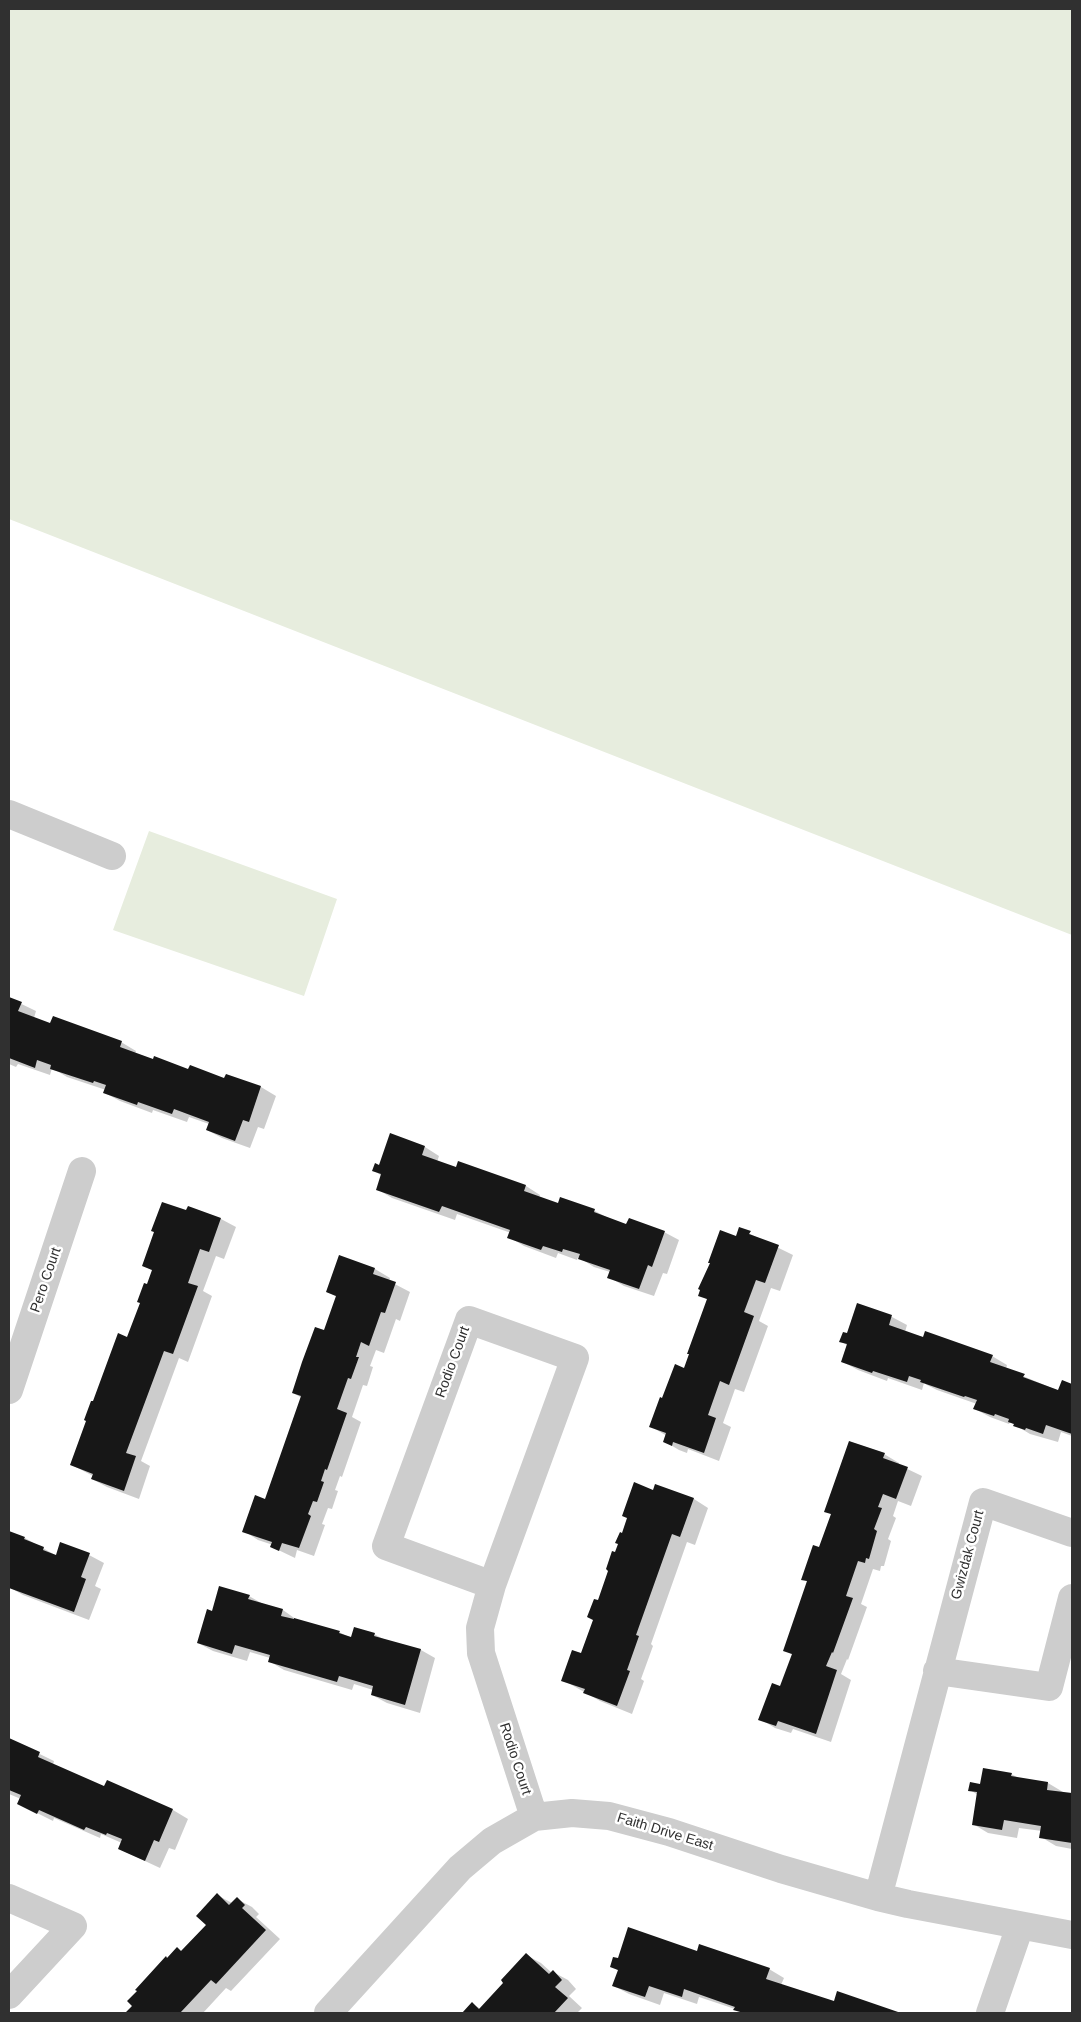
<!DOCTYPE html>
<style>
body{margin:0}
#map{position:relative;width:1081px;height:2022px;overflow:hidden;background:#fff;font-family:Helvetica,sans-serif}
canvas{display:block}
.frame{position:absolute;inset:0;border:10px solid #303030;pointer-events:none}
</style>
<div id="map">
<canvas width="1081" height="2022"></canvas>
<div class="frame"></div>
</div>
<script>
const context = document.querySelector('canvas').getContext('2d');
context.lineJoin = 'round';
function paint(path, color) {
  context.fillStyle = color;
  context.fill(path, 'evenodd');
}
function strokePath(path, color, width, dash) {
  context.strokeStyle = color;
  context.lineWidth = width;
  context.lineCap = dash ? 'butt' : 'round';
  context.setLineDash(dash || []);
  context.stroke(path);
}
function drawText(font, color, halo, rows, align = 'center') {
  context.font = font + ' Helvetica,sans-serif';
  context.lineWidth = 5;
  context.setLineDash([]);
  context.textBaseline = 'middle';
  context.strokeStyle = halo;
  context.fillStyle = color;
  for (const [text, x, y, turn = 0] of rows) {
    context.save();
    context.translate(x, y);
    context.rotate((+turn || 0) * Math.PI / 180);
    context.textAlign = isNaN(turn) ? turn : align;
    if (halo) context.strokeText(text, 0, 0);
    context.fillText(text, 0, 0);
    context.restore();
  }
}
paint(new Path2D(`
 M9,9H1072V935L9,519Z
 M149,831L337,899L304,996L113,930Z`), '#e7edde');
paint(new Path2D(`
 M9,998L36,1011L34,1018L51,1025L121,1042L136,1051L135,1054L189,1070L225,1079L227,1075L261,1087L276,1096L264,1129L258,1127L250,1148L222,1138L207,1130L209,1124L189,1117L187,1122L153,1110L152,1113L120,1101L105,1093L106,1090L67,1077L52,1068L50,1075L18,1064L16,1067L9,1064Z
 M425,1147L439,1156L437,1162L526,1186L540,1195L539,1198L559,1205L561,1199L595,1211L610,1219L627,1225L664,1232L679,1240L667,1274L663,1273L654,1296L624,1286L609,1277L610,1272L594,1267L578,1257L577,1260L558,1253L556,1258L524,1246L509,1237L511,1233L457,1214L455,1220L392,1198L377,1189L382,1176L373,1170Z
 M187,1212L221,1219L236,1227L224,1259L216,1256L203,1291L212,1296L188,1362L179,1358L141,1461L150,1466L139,1499L107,1487L92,1479L93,1476L72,1465L94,1402L128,1339L153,1271L143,1265Z
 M740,1229L793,1255L780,1291L771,1288L759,1321L768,1326L744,1392L735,1389L723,1423L731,1427L719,1461L688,1449L687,1453L679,1450L664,1441L667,1436L650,1426L663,1400L684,1370L708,1300L700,1295L737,1238Z
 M340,1257L375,1269L390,1278L389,1281L410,1292L400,1321L396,1319L384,1353L376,1350L370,1366L373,1367L367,1386L363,1385L352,1417L361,1422L342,1477L340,1476L335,1490L338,1491L332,1509L328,1508L322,1524L325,1525L314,1556L297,1550L295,1558L272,1547L273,1545L258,1540L244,1531L265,1501L302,1398L293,1393L325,1332L337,1297L327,1292Z
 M858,1305L892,1317L907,1325L905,1332L992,1356L1007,1365L1006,1369L1059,1391L1062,1381L1072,1385V1436L1061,1432L1058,1442L1030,1434L1010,1422L1009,1424L990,1417L975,1409L977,1404L937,1390L927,1385L924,1383L922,1390L888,1378L887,1381L858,1370L843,1362L848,1346L841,1341L847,1335Z
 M884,1454L899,1463V1465L922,1476L911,1506L898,1501L893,1516L896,1518L888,1539L891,1541L884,1566H881L880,1571L873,1569L861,1604L867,1607L848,1660L847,1659L841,1674L851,1680L831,1742L793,1729L791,1733L775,1728L760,1719L781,1688L793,1655L784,1650L808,1582L803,1579L820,1549L832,1515L826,1511Z
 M654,1491L694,1499L708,1508L695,1545L687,1542L651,1644L653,1646L641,1679L644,1681L632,1714L600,1701L563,1680L582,1655L622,1534Z
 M9,1532L25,1538L57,1556L89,1555L104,1563L95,1586L101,1589L89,1620L23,1595L9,1587Z
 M249,1596L263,1604L283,1610L297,1620L339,1632L347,1636L352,1638L374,1634L387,1641L421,1650L435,1658L420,1713L387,1703L372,1695L373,1690L354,1684L352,1690L284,1670L269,1661L270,1658L250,1652L247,1661L213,1651L198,1643L213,1613Z
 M9,1739L54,1761L53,1765L104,1788L107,1782L173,1810L188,1819L175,1850L169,1848L160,1868L119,1849L122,1843L101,1834L100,1838L54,1818L53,1821L19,1804L21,1799L9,1794Z
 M1011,1774L1019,1778L1048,1783L1063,1792L1062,1793L1072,1794V1849L1056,1846L1041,1837L1042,1831L1019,1828L1017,1838L988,1833L973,1824L978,1795L970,1790Z
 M217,1895L232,1903L237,1899L252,1907L259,1914L256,1917L280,1939L231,1991L226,1988L203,2013H127L168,1959L182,1952L207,1925Z
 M698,1952L769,1969L784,1978L781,1985L835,2003L838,1993L898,2013H742L735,2009L699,1997L697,2004L664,1993L660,2005L629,1994L614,1986L619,1971L611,1966L618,1960Z
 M526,1955L541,1963L552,1973L553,1972L568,1980L576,1989L569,1996L582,2008L577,2013H464L472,2004L481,2009L505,1983Z`), '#0003');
paint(new Path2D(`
 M9,997L22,1002L18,1011L50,1023L53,1016L122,1041L120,1047L153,1059L154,1056L188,1069L190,1065L224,1078L226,1074L261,1086L249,1122L243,1120L235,1141L206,1130L209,1122L174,1109L172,1114L138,1102L137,1105L103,1093L106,1085L94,1081L93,1083L50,1069L51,1065L37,1060L35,1068L9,1058Z
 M390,1133L425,1146L422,1155L456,1167L458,1161L526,1185L524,1191L558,1203L560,1197L595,1209L594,1212L626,1224L629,1218L665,1231L652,1267L648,1265L639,1289L607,1278L610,1270L578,1259L580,1254L563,1249L562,1252L543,1246L541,1250L507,1238L510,1230L442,1206L439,1212L376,1190L381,1174L372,1171L375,1163L379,1165Z
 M162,1202L186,1210L188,1206L221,1218L209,1252L200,1249L188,1283L198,1286L173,1354L164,1351L126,1453L136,1456L124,1491L91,1479L93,1474L70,1465L86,1421L84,1420L91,1401H93L118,1333L127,1337L140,1303L137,1302L144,1283L147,1284L152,1270L142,1266L154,1232L151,1231Z
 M739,1227L751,1231L749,1234L779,1245L765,1283L756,1280L744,1312L754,1316L729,1385L720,1381L708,1415L716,1418L704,1453L673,1442L672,1446L663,1442L666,1433L649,1427L660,1397L662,1398L675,1364L684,1368L689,1354H687L707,1299L698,1296L700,1290L698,1289L710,1263H708L720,1230L736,1236Z
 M339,1255L375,1268L373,1274L396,1282L385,1313L381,1312L369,1346L361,1342L356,1357H359L351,1379L348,1378L337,1409L347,1413L327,1470L325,1469L321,1481L324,1482L317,1502L313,1501L308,1514L311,1516L299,1548L282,1543L279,1551L270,1547L272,1542L242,1532L255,1495L265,1499L301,1396L292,1393L302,1362L315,1327L324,1330L336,1296L326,1292Z
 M857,1303L892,1315L889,1325L923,1337L925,1331L993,1355L990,1362L1025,1374L1023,1377L1058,1390L1062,1380L1072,1384V1434L1046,1425L1043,1434L1026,1428L1025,1430L1013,1426L1014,1424L1008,1422L1009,1419L995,1414L994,1416L973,1409L977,1400L965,1396L964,1397L920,1382L921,1380L909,1376L907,1382L873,1371L872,1373L841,1362L847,1344L839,1342L843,1332L847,1333Z
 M849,1441L885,1453L883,1458L908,1467L896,1499L883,1494L878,1507L882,1508L874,1529L877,1531L869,1559L866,1558L865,1563L858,1561L846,1596L853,1598L833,1653L832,1652L826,1666L837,1670L816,1734L778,1721L776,1726L758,1720L772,1683L780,1686L792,1654L783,1651L807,1581L801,1580L813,1545L819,1547L831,1514L824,1512Z
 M634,1482L653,1490L655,1484L694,1498L680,1537L672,1534L636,1635L639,1636L627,1670L630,1671L617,1706L583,1693L585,1689L561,1681L572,1650L581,1653L593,1620L587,1617L594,1599L598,1600L608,1571L606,1569L612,1551L615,1552L618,1544L615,1543L620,1532L622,1533L627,1518L622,1516Z
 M9,1531L25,1537L24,1539L44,1547L43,1550L56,1555L60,1542L90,1553L81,1577L86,1579L74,1612L9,1588Z
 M219,1586L250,1595L248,1599L283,1609L281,1616L294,1619V1618L340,1631L339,1633L351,1637L354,1627L375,1633L374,1636L421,1649L405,1705L371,1695L373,1686L339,1676L337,1682L268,1662L270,1655L235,1645L232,1654L197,1643L207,1609L212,1611Z
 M9,1738L40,1752L38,1757L104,1786L107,1780L173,1809L159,1842L154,1840L145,1861L118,1849L122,1839L107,1833L106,1835L86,1827L84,1830L39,1810L37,1814L17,1804L21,1795L9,1790Z
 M983,1768L1012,1773L1011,1776L1048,1782L1047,1790L1072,1793V1843L1039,1838L1041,1826L1004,1820L1002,1830L972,1825L977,1792L968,1791L970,1782L980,1784Z
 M217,1893L229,1905L237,1897L245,1905L242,1908L266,1930L216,1984L211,1980L180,2013H125L132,2006L127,2001L137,1991L135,1990L166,1956L167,1958L177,1947L181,1951L206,1925L196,1916Z
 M628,1927L697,1951L699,1944L770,1968L766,1979L834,2001L837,1991L901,2013H744L733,2010L735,2007L684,1989L682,1997L649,1986L645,1997L612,1986L618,1970L610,1967L613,1957L618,1958Z
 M526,1953L549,1974L553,1970L562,1980L555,1987L568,1998L554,2013H462L472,2002L479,2009L503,1983L501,1980Z`), '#171717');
strokePath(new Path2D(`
 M9,814L112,856
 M9,1390L82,1171
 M492,1585L575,1358L469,1320L386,1546L492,1585L480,1628L481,1653L534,1817
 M937,1671L1049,1687L1072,1598
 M878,1897L983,1502L1072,1533
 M9,1898L73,1926L9,1995
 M328,2013L460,1868L492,1841L534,1817L572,1813L609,1816L669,1832L781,1869L878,1897L908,1904L1072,1935
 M990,2013L1020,1926`), '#cdcdcd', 28);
drawText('14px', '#303030', '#fff', [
 ["Pero Court",46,1280,-71],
 ["Rodio Court",453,1362,-70],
 ["Gwizdak Court",968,1555,-75],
 ["Rodio Court",515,1759,72],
 ["Faith Drive East",665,1832,17]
]);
</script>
